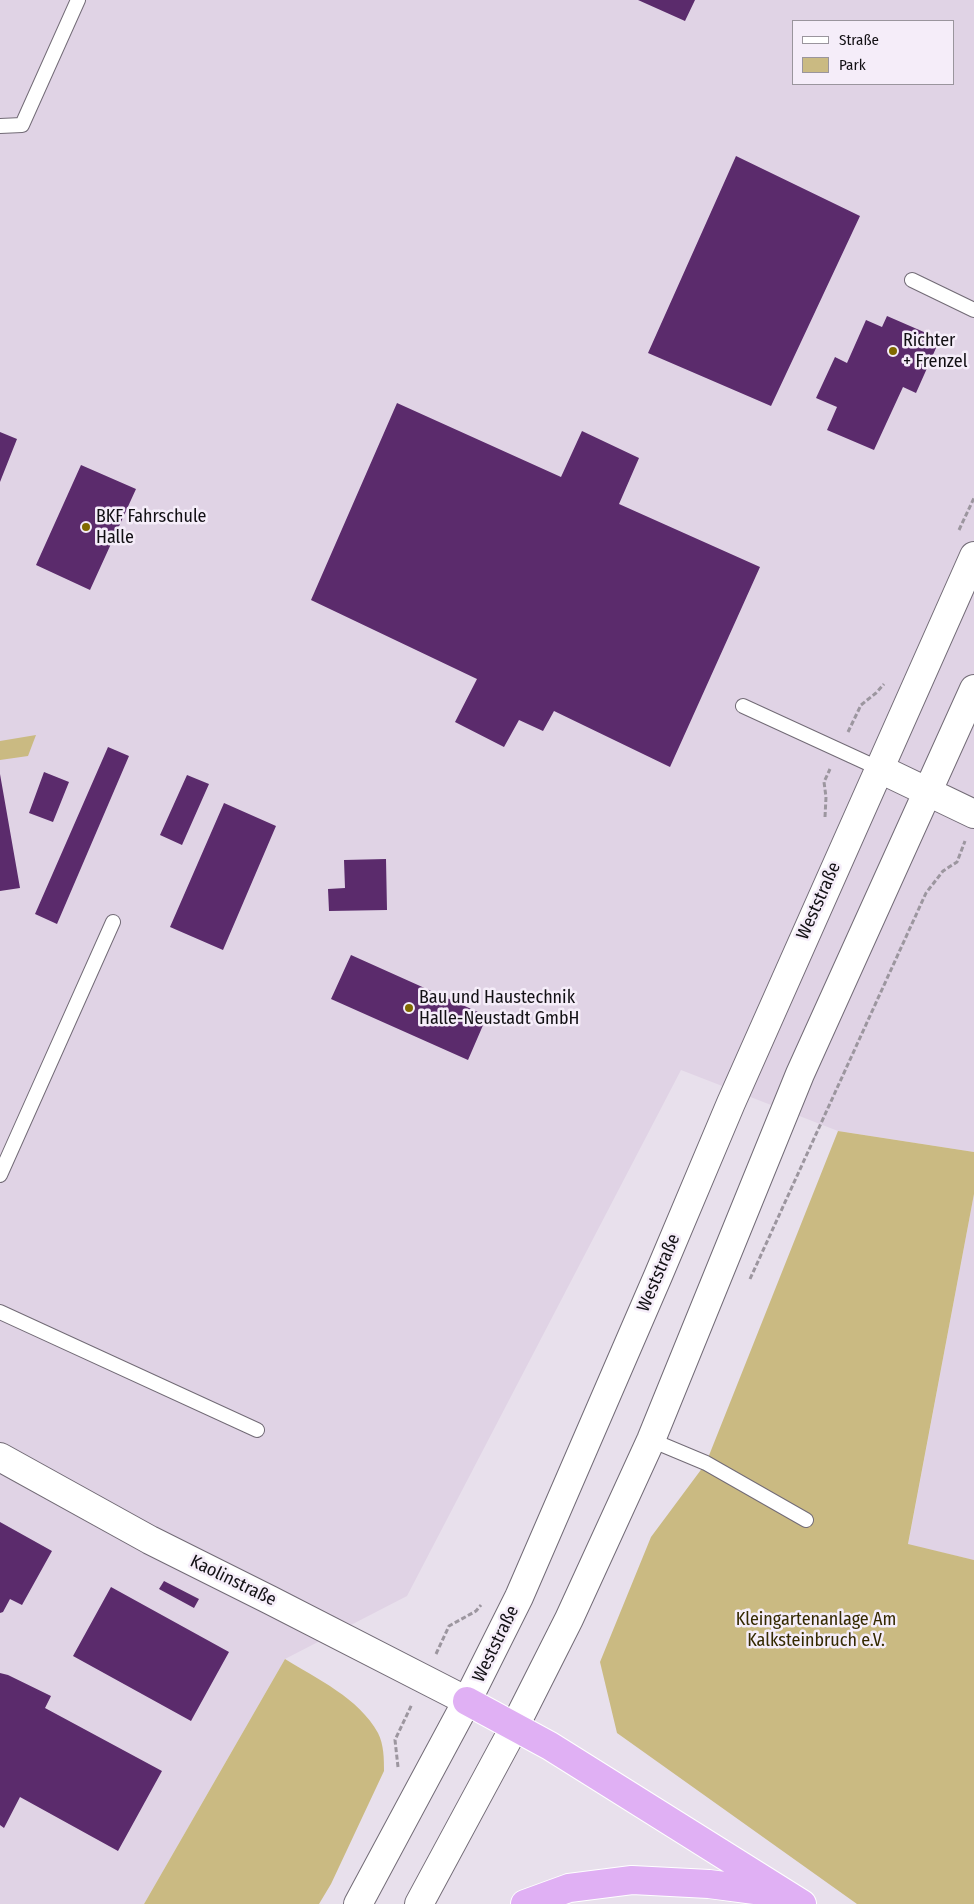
<!DOCTYPE html>
<meta charset="utf-8">
<style>
body{margin:0}
#map{position:relative;width:974px;height:1904px;overflow:hidden;background:#e8e0ec;font-family:"Fira Sans Condensed",sans-serif}
canvas{display:block}
.legend{position:absolute;left:792px;top:20px;width:162px;height:65px;box-sizing:border-box;background:#f5edf9;border:1px solid #9a959d;margin:0;padding:6px 9px;list-style:none;font-size:15px;color:#121014}
.legend li{display:flex;align-items:center;gap:10px;height:25px}
.legend b{width:25px;border:1px solid #9a959d}
</style>
<div id="map">
<canvas width="974" height="1904"></canvas>
<ul class="legend">
<li><b style="height:6px;background:#fff"></b>Straße</li>
<li><b style="height:14px;background:#caba82"></b>Park</li>
</ul>
</div>
<script>
const context = document.querySelector('canvas').getContext('2d');
context.lineJoin = 'round';
function paint(path, color) {
  context.fillStyle = color;
  context.fill(path, 'evenodd');
}
function strokePath(path, color, width, dash) {
  context.strokeStyle = color;
  context.lineWidth = width;
  context.lineCap = dash ? 'butt' : 'round';
  context.setLineDash(dash || []);
  context.stroke(path);
}
function drawText(font, color, halo, rows, align = 'center') {
  context.font = font + ' "Fira Sans Condensed",sans-serif';
  context.lineWidth = 5;
  context.setLineDash([]);
  context.textBaseline = 'middle';
  context.strokeStyle = halo;
  context.fillStyle = color;
  for (const [text, x, y, turn = 0] of rows) {
    context.save();
    context.translate(x, y);
    context.rotate((+turn || 0) * Math.PI / 180);
    context.textAlign = isNaN(turn) ? turn : align;
    if (halo) context.strokeText(text, 0, 0);
    context.fillText(text, 0, 0);
    context.restore();
  }
}
paint(new Path2D(`
 M0,0H974V1152L838,1131L681,1070L407,1596L285,1659L144,1904H0ZM793,21H953V84H793Z
 M974,1194V1560L908,1545Z`), '#e0d3e5');
paint(new Path2D(`
 M36,735L28,756L0,760V741Z
 M838,1131L974,1152V1194L908,1544L974,1560V1904H857L617,1733L600,1662L651,1537L706,1463Z
 M285,1659C317,1679 359,1698 378,1733C384,1745 384,1759 384,1771L331,1884L319,1904H144Z`), '#caba82');
paint(new Path2D(`
 M638,0H695L685,21Z
 M736,156L860,216L771,406L648,353Z
 M887,316L940,339L916,393L903,387L874,450L827,430L837,407L816,398L835,357L847,363L866,320L882,327Z
 M397,403L561,477L582,431L639,458L619,504L760,567L670,767L554,711L543,731L519,720L504,747L455,722L477,679L311,600Z
 M0,432L17,439L0,482Z
 M81,465L136,489L90,590L36,565Z
 M108,747L129,756L57,924L35,914Z
 M44,772L69,782L53,822L29,813Z
 M0,774L20,888L0,891Z
 M187,775L209,784L182,845L160,835Z
 M224,803L276,826L223,950L170,927Z
 M386,859L387,910L329,911L328,889L345,888L344,860Z
 M351,955L487,1016L468,1060L331,999Z
 M0,1522L52,1551L22,1605L10,1599L3,1612L0,1613Z
 M164,1581L199,1599L194,1608L159,1589Z
 M111,1587L229,1652L191,1721L73,1656Z
 M0,1673L8,1675L51,1696L45,1708L162,1771L118,1851L20,1797L4,1828L0,1825Z`), '#5b2b6c');
const lane = new Path2D(`
 M0,126L22,125L78,0
 M912,280L974,310
 M743,706L878,768
 M0,1175L113,922
 M0,1312L257,1430
 M651,1440L706,1463L806,1520`);
const street = new Path2D(`
 M0,1457L150,1540L270,1600L467,1701`);
const secondary = new Path2D(`
 M878,768L974,814
 M358,1904L467,1701L519,1597L658,1276L731,1103L974,556
 M419,1904L515,1726L569,1619L651,1440L800,1074L974,689`);
const highway = new Path2D(`
 M467,1701L550,1746L802,1904
 M525,1904L569,1888L632,1880L709,1884L777,1893`);
strokePath(lane, '#726b76', 16);
strokePath(street, '#726b76', 30);
strokePath(secondary, '#726b76', 30);
strokePath(highway, '#fff', 30);
strokePath(new Path2D(`
 M959,530L974,498
 M848,732L861,705L876,693L884,684
 M825,817L826,797L824,782L830,769
 M750,1279L926,893L943,871L957,862L965,841
 M436,1654L449,1626L476,1611L481,1605
 M398,1767L395,1740L412,1704`), '#9c969f', 3, [5, 2.5]);
strokePath(lane, '#fff', 14);
strokePath(street, '#fff', 28);
strokePath(secondary, '#fff', 28);
strokePath(highway, '#e0b0f4', 28);
for (const [x, y, r, color] of [
 [893,351,5,"#806900"],
 [86,527,5,"#806900"],
 [409,1008,5,"#806900"]
]) {
  const dot = new Path2D();
  dot.arc(x, y, r, 0, 2 * Math.PI);
  context.fillStyle = color;
  context.fill(dot);
  strokePath(dot, '#f5edf9', 2);
}
drawText('18px', '#121014', '#f5edf9', [
 ["Richter",903,341],
 ["+ Frenzel",903,362],
 ["BKF Fahrschule",96,517],
 ["Halle",96,538],
 ["Bau und Haustechnik",419,998],
 ["Halle-Neustadt GmbH",419,1019]
], 'left');
drawText('18px', '#121014', '#f5edf9', [
 ["Weststraße",819,901,-66],
 ["Weststraße",659,1273,-67],
 ["Kaolinstraße",233,1581,26],
 ["Weststraße",496,1644,-64]
]);
drawText('18px', '#342900', '#f5edf9', [
 ["Kleingartenanlage Am",816,1620],
 ["Kalksteinbruch e.V.",816,1641]
]);
</script>
